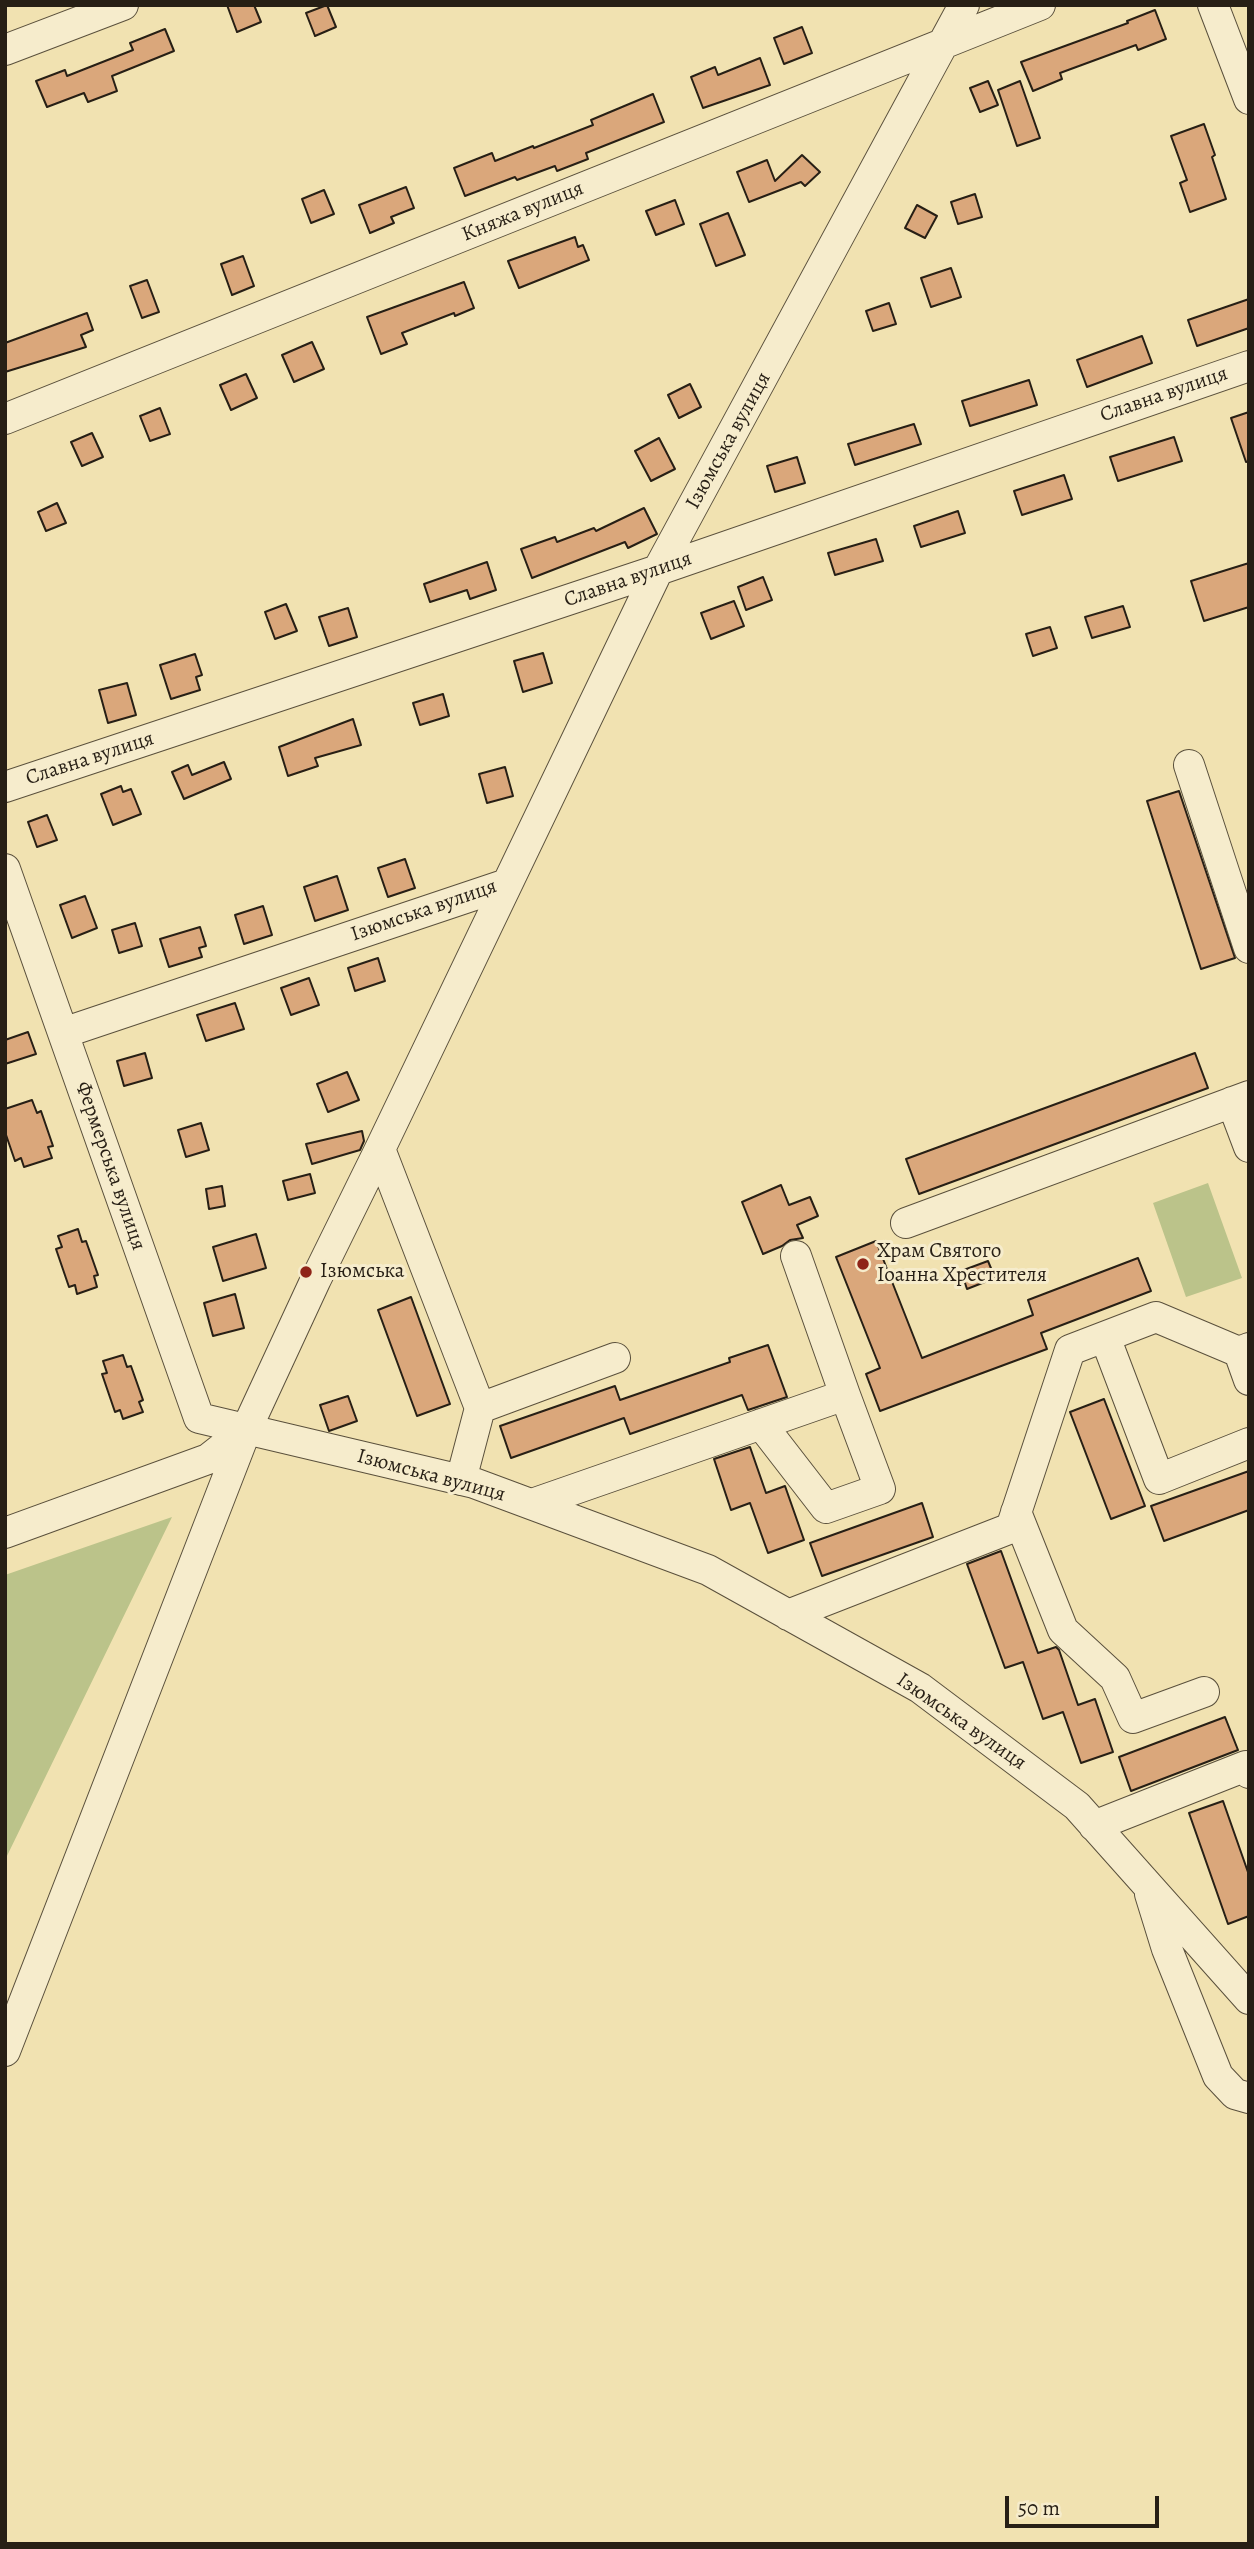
<!DOCTYPE html>
<meta charset="utf-8">
<style>
body{margin:0}
#map{position:relative;width:1254px;height:2549px;overflow:hidden;background:#f1e2b1;font-family:Alegreya,serif}
canvas{display:block}
.frame{position:absolute;inset:0;border:7px solid #271f15;pointer-events:none}
.scale{position:absolute;left:1005px;top:2496px;width:154px;height:32px;box-sizing:border-box;border:4px solid #271f15;border-top:0;padding-left:9px;font-size:21px;line-height:24px;white-space:nowrap;color:#271f15;-webkit-text-stroke:5px #f6eccc;paint-order:stroke}
</style>
<div id="map">
<canvas width="1254" height="2549"></canvas>
<div class="frame"></div>
<div class="scale">50 m</div>
</div>
<script>
const context = document.querySelector('canvas').getContext('2d');
context.lineJoin = 'round';
function paint(path, color) {
  context.fillStyle = color;
  context.fill(path, 'evenodd');
}
function strokePath(path, color, width, dash) {
  context.strokeStyle = color;
  context.lineWidth = width;
  context.lineCap = dash ? 'butt' : 'round';
  context.setLineDash(dash || []);
  context.stroke(path);
}
function drawText(font, color, halo, rows, align = 'center') {
  context.font = font + ' Alegreya,serif';
  context.lineWidth = 6;
  context.setLineDash([]);
  context.textBaseline = 'middle';
  context.strokeStyle = halo;
  context.fillStyle = color;
  for (const [text, x, y, turn = 0] of rows) {
    context.save();
    context.translate(x, y);
    context.rotate((+turn || 0) * Math.PI / 180);
    context.textAlign = isNaN(turn) ? turn : align;
    if (halo) context.strokeText(text, 0, 0);
    context.fillText(text, 0, 0);
    context.restore();
  }
}
paint(new Path2D(`
 M1208,1183L1242,1278L1186,1297L1153,1203Z
 M172,1517L5,1860V1575Z`), '#bbc38a');
const building = new Path2D(`
 M227,5H254L261,22L237,32Z
 M327,5L336,27L315,36L306,13Z
 M1155,10L1166,39L1138,50L1136,45L1060,73L1062,79L1033,91L1021,62L1128,23L1127,21Z
 M802,27L812,53L784,64L774,38Z
 M165,29L174,51L112,76L117,91L88,102L84,93L47,107L36,81L65,70L67,76L133,50L130,43Z
 M760,58L770,85L703,108L691,77L715,67L718,75Z
 M988,81L998,105L980,112L970,88Z
 M1020,81L1040,138L1017,146L998,90Z
 M653,94L664,122L586,153L588,159L557,171L555,166L517,180L515,177L465,196L454,168L492,153L495,161L533,146L534,148L593,125L591,120Z
 M1204,124L1215,155L1212,157L1226,199L1190,212L1180,183L1187,180L1171,136Z
 M802,155L820,172L805,186L801,182L749,202L737,172L767,160L775,181Z
 M406,187L414,208L391,217L394,223L370,233L359,205Z
 M324,190L334,214L311,223L302,199Z
 M975,194L982,217L958,224L951,202Z
 M675,200L684,224L656,235L646,211Z
 M917,205L937,216L925,238L905,228Z
 M728,213L745,255L716,266L700,224Z
 M575,237L578,247L583,245L589,260L519,288L508,261Z
 M243,256L254,286L232,295L221,264Z
 M951,268L961,297L931,307L921,278Z
 M147,280L159,312L142,318L130,286Z
 M464,282L474,308L455,316L454,313L402,333L407,344L381,354L367,317Z
 M1249,299V328L1197,346L1188,320Z
 M889,303L896,324L873,331L866,311Z
 M87,313L93,330L81,335L86,347L5,372V343Z
 M1142,336L1152,363L1087,387L1077,360Z
 M312,342L324,369L294,382L282,355Z
 M246,374L257,398L231,410L220,385Z
 M1029,380L1037,405L970,426L962,401Z
 M690,384L701,407L679,418L668,395Z
 M160,408L170,434L150,441L140,416Z
 M1249,412V461L1246,462L1231,418Z
 M914,424L921,444L855,465L848,444Z
 M92,433L103,457L82,466L71,442Z
 M1174,437L1182,461L1118,481L1110,457Z
 M659,438L675,469L651,481L635,451Z
 M797,457L805,483L775,492L767,466Z
 M1064,475L1072,499L1022,515L1014,491Z
 M57,503L66,523L46,531L38,512Z
 M644,508L657,534L628,548L625,542L532,578L521,549L555,537L557,542L594,528L596,531Z
 M958,511L965,533L921,547L914,526Z
 M876,539L883,561L835,575L828,553Z
 M487,562L496,590L470,599L467,590L430,602L424,584Z
 M1249,563V607L1204,621L1191,581Z
 M763,577L772,600L746,610L738,587Z
 M734,601L744,626L711,639L701,613Z
 M286,604L297,631L275,639L265,612Z
 M1123,606L1130,627L1092,638L1085,617Z
 M348,608L357,637L329,646L319,617Z
 M1050,627L1057,648L1033,656L1026,634Z
 M543,653L552,683L523,692L514,661Z
 M195,654L202,675L196,677L200,690L171,699L160,665Z
 M127,683L136,715L108,723L99,690Z
 M443,694L449,716L420,725L413,703Z
 M353,719L361,745L315,758L318,766L288,776L279,747Z
 M224,762L231,779L184,799L172,772L188,765L192,775Z
 M505,767L513,796L487,803L479,774Z
 M121,786L123,792L131,789L141,814L113,825L101,794Z
 M1179,791L1235,958L1201,969L1147,801Z
 M47,815L57,840L37,847L28,822Z
 M405,859L415,888L388,897L378,868Z
 M337,876L348,910L315,921L304,887Z
 M85,896L97,928L72,938L60,905Z
 M263,906L272,935L244,944L235,915Z
 M135,923L142,946L119,953L112,930Z
 M200,927L206,946L199,948L202,957L169,967L160,939Z
 M378,958L385,981L355,991L348,968Z
 M309,978L319,1005L291,1015L281,988Z
 M235,1003L244,1029L206,1041L197,1015Z
 M28,1032L36,1054L5,1064V1040Z
 M145,1053L152,1078L124,1086L117,1061Z
 M1195,1053L1208,1088L919,1194L906,1159Z
 M347,1072L359,1100L328,1112L317,1084Z
 M32,1100L37,1113L41,1111L53,1146L48,1147L52,1158L24,1167L21,1158L15,1161L5,1132V1109Z
 M201,1123L209,1150L186,1157L178,1130Z
 M362,1131L364,1141L360,1150L312,1164L306,1144Z
 M310,1174L315,1193L288,1200L283,1181Z
 M781,1185L789,1205L810,1197L818,1216L797,1225L803,1238L790,1240L782,1246L763,1254L742,1202Z
 M222,1186L225,1206L209,1209L206,1189Z
 M78,1229L82,1242L86,1241L98,1275L94,1276L97,1287L77,1294L75,1285L69,1287L56,1249L62,1247L58,1236Z
 M256,1234L266,1268L223,1281L213,1247Z
 M876,1241L922,1358L1033,1315L1028,1300L1138,1258L1151,1291L1041,1333L1047,1349L880,1411L866,1374L880,1368L836,1257Z
 M988,1261L995,1278L967,1289L961,1271Z
 M235,1294L244,1328L213,1336L204,1303Z
 M411,1297L450,1404L417,1416L378,1310Z
 M768,1345L787,1397L748,1410L742,1395L630,1434L624,1418L511,1458L500,1426L615,1386L620,1400L730,1362L729,1358Z
 M123,1355L127,1367L131,1366L143,1400L139,1402L143,1412L123,1419L120,1410L115,1412L102,1374L107,1373L103,1361Z
 M348,1396L357,1421L329,1431L320,1405Z
 M1104,1399L1145,1506L1111,1519L1070,1412Z
 M750,1447L766,1493L785,1486L804,1540L768,1553L750,1503L731,1510L714,1459Z
 M1249,1471V1510L1164,1541L1151,1506Z
 M922,1503L933,1537L822,1576L810,1543Z
 M1001,1551L1038,1653L1056,1647L1059,1650L1078,1705L1095,1699L1113,1752L1081,1763L1063,1712L1043,1719L1023,1662L1005,1668L967,1564Z
 M1225,1717L1238,1750L1131,1791L1119,1757Z
 M1223,1801L1249,1875V1916L1228,1924L1189,1813Z`);
paint(building, '#daa77b');
strokePath(building, '#271f15', 2);
const minor = new Path2D(`
 M1213,5L1249,99
 M5,50L123,5
 M5,419L1040,5
 M1189,765L1249,948
 M5,787L658,570L1249,366
 M5,869L199,1418L474,1483L708,1570L920,1688L1077,1806L1249,1999
 M63,1033L507,884
 M1232,1102L1249,1147
 M380,1149L480,1408L615,1358
 M906,1223L1249,1096
 M796,1256L845,1395
 M1105,1337L1159,1479L1249,1443
 M1239,1352L1249,1380
 M461,1480L480,1408
 M532,1504L845,1395L880,1489L826,1508L761,1424
 M1016,1512L1063,1630L1115,1678L1133,1718L1204,1692
 M5,1533L208,1459L245,1430
 M788,1615L1011,1528L1070,1350L1156,1317L1239,1352L1249,1348
 M1094,1826L1246,1766L1249,1773
 M1150,1894L1167,1949L1218,2076L1235,2094L1249,2098
 M5,2051L246,1430L316,1279L380,1149L658,570L964,5`);
strokePath(minor, '#5a503c', 32);
strokePath(minor, '#f6eccc', 30);
for (const [x, y, r, color] of [
 [863,1264,7,"#8f2418"],
 [306,1272,7,"#8f2418"]
]) {
  const dot = new Path2D();
  dot.arc(x, y, r, 0, 2 * Math.PI);
  context.fillStyle = color;
  context.fill(dot);
  strokePath(dot, '#f6eccc', 2.5);
}
drawText('21px', '#271f15', '#f6eccc', [
 ["Княжа вулиця",523,212,-22],
 ["Славна вулиця",1164,395,-19],
 ["Ізюмська вулиця",729,441,-61],
 ["Славна вулиця",628,580,-19],
 ["Славна вулиця",90,759,-18],
 ["Ізюмська вулиця",424,911,-19],
 ["Фермерська вулиця",110,1166,71],
 ["Ізюмська вулиця",431,1476,15],
 ["Ізюмська вулиця",961,1722,35]
]);
drawText('21px', '#271f15', '#f6eccc', [
 ["Храм Святого",877,1252],
 ["Іоанна Хрестителя",877,1276],
 ["Ізюмська",320,1272]
], 'left');
</script>
